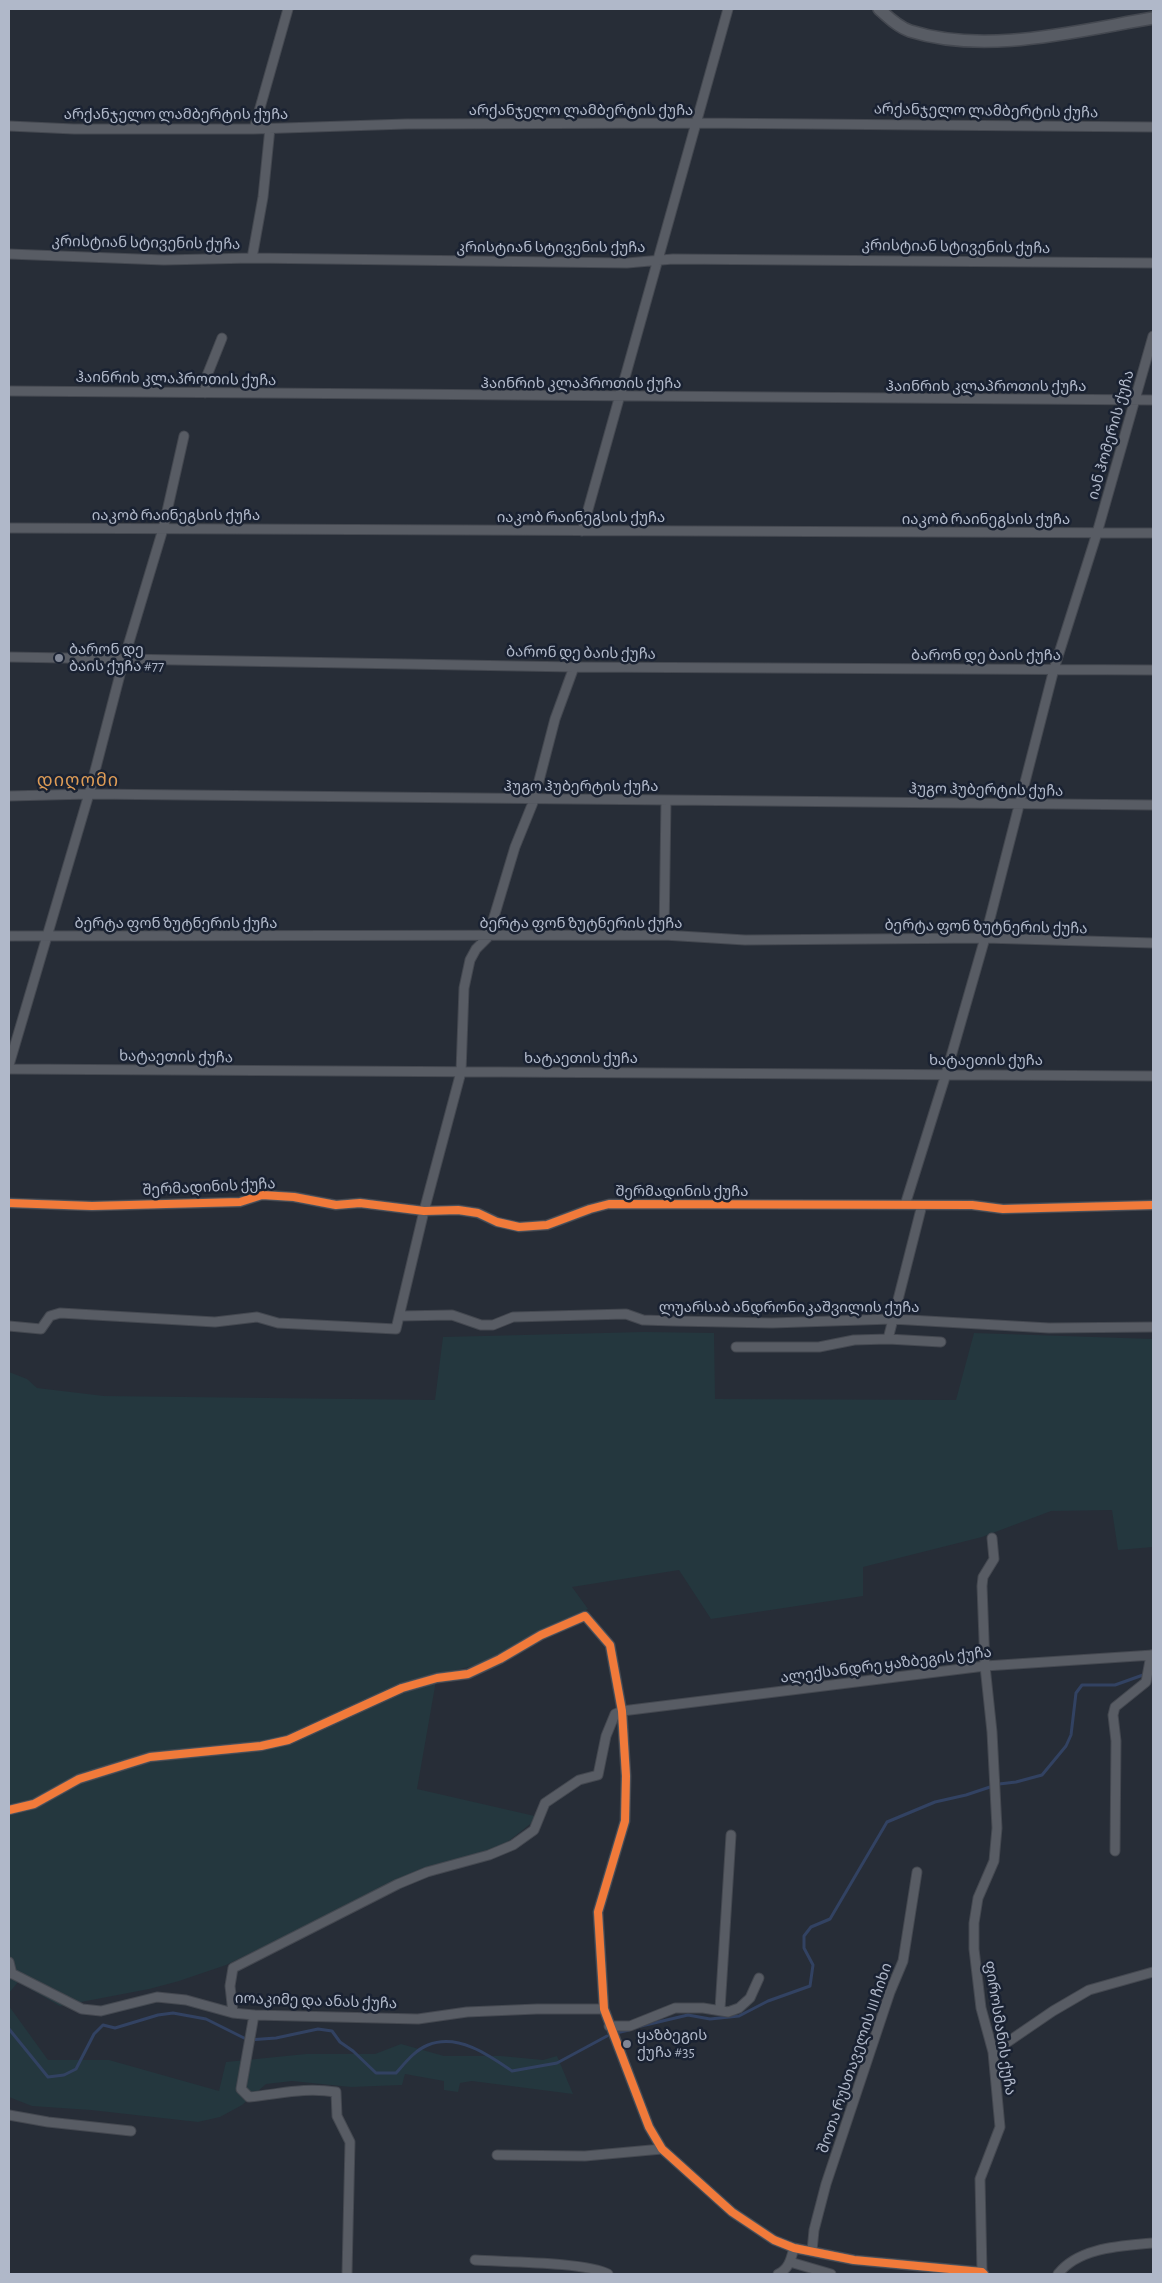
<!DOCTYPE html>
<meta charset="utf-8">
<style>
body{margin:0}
#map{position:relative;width:1162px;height:2283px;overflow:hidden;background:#272d37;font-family:"Alegreya Sans",sans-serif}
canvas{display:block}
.frame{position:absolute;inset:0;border:10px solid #b0b8c9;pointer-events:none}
</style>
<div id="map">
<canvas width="1162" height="2283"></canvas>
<div class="frame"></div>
</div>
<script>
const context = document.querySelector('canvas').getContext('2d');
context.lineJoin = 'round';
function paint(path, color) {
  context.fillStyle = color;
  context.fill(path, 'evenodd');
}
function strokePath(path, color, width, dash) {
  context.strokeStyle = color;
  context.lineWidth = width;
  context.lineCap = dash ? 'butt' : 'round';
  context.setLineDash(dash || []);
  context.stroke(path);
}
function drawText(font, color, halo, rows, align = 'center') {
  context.font = font + ' "Alegreya Sans","Noto Sans Georgian",sans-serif';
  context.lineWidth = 5;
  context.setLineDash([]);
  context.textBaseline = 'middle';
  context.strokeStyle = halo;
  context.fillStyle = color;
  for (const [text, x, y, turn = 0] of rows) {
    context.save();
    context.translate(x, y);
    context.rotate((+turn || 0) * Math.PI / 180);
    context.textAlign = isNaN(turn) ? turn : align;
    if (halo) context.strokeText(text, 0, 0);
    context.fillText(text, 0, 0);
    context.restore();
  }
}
paint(new Path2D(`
 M644,1332L714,1333L715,1399L956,1400L974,1333L1153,1339V1547L1118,1550L1112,1510L1051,1511L982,1537L863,1567V1596L711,1619L679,1570L572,1587L588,1609L476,1665L437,1675L417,1789L539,1817L500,1848L409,1876L226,1965L179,1981L149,1989L60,2006L18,1982L9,1993V1372L27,1379L37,1388L104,1396L435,1400L443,1337Z
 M9,2006L48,2060H109L219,2091L226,2062L306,2054H375L401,2044L444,2056H501L543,2060L557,2056L573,2094L472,2081L460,2083L458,2092L444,2090V2081L405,2074L402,2085L351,2087L292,2081L266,2084L242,2105L220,2117L198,2122L91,2110L32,2106L9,2097Z`), '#24373e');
strokePath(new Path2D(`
 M637,2027L688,2015L710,2019L739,2016L768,2001L810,1986L813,1965L804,1948V1936L811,1927L830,1919L887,1822L935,1802L966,1795L999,1784L1016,1782L1042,1775L1066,1746L1071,1735L1076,1693L1082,1685H1115L1143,1675L1153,1676
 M9,2029L48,2077L64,2075L76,2069L94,2034L103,2025L115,2028L158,2015L173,2013L206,2019L248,2040L276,2038L318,2029L332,2031L340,2042L353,2051L376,2073H396C405,2063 415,2050 428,2045C458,2033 489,2055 512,2071L557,2063L607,2036
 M616,2033L629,2030`), '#324262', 3);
const minor = new Path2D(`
 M9,126L74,129H254L406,124L697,123L1153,127
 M254,129L288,9
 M9,254L164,260L252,258L627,263L673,259L1153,263
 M252,258L263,197L270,128
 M9,391L1153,400
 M205,393L206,378L222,338
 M9,528L1153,533
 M582,531L728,9
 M9,657L574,667L1153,670
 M9,796L89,794L1153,805
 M664,935L666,800
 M9,936L664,935L745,940L985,938L1153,943
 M9,1065L89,794L124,659L163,529L184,436
 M9,1069L1153,1076
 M9,1203L92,1206L240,1202L262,1195L294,1197L336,1205L360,1203L424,1211L458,1210L478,1213L497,1222L519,1227L547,1225L590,1209L609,1204L972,1205L1003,1209L1153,1205
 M905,1205L946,1074L985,938L1054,669L1097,533L1153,336
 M400,1316L452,1315L481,1325H493L513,1317L626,1314L643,1320L674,1321L772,1323L892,1319L1049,1328L1153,1327
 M9,1326L41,1329L50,1316L60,1313L215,1322L257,1317L278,1323L396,1329L424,1211L461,1072L464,988L470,960L476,949L488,937L515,847L534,800L555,719L574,667
 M888,1339L922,1205
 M736,1347H819L854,1340L888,1339L941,1342
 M9,1810L34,1804L79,1779L150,1757L261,1746L288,1740L402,1688L437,1678L468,1674L500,1659L541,1635L585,1616L610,1645L622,1711L626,1776L625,1821L598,1912L604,2009L649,2127L662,2149L732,2212L774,2240L794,2248L854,2260L982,2272L984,2274
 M1115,1851L1116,1741L1113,1715L1115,1707L1146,1682L1151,1655
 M9,1962L12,1974
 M9,1972L82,2009L101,2011L157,1997L186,2000L233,2013L254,2015L418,2019L467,2012L537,2009H604
 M720,2009L731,1835
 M233,2013L230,1986L233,1968L398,1884L427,1872L489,1855L513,1845L534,1830L545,1803L579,1780L598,1775L606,1736L615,1714L622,1711L985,1666L1153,1655
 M254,2015L241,2089L249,2097C281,2094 303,2087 336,2092L337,2116L350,2142L347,2274
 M609,2026H630L675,2008H703L728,2012L739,2008L750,1998L759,1978
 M993,2052L1053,2011L1089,1990L1153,1972
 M9,2115L48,2122L131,2131
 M497,2155L585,2156L662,2149
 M812,2251L814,2230L826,2184L890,1992L903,1961L917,1872
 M475,2260C504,2262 587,2262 608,2274
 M790,2262L831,2274
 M982,2272L980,2179L1000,2127L993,2052L981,2008L974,1949V1923L978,1898L994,1861L997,1828L992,1732L985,1666L982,1586L983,1577L994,1559L992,1538
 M778,2274C789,2269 791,2259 794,2248
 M1058,2274C1079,2247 1122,2246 1153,2243`);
const tertiary = new Path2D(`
 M879,9C888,17 898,27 910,31C986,55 1076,31 1153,18`);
strokePath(minor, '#444850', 11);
strokePath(tertiary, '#444850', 14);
strokePath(minor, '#585c64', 9);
strokePath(tertiary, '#585c64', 11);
strokePath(new Path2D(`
 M9,1203L92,1206L240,1202L262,1195L294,1197L336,1205L360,1203L424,1211L458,1210L478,1213L497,1222L519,1227L547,1225L590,1209L609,1204L972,1205L1003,1209L1153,1205
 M9,1810L34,1804L79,1779L150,1757L261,1746L288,1740L402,1688L437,1678L468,1674L500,1659L541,1635L585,1616L610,1645L622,1711L626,1776L625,1821L598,1912L604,2009L649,2127L662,2149L732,2212L774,2240L794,2248L854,2260L982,2272L984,2274`), '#f17a3a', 8);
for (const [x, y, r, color] of [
 [59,658,5,"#808796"],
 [627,2044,5,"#808796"]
]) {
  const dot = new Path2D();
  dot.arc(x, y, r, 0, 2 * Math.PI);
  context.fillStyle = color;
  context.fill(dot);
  strokePath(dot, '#1a2232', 2);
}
drawText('15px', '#b0b8c9', '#1a2232', [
 ["არქანჯელო ლამბერტის ქუჩა",581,110],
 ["არქანჯელო ლამბერტის ქუჩა",986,111,1],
 ["არქანჯელო ლამბერტის ქუჩა",176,114],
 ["კრისტიან სტივენის ქუჩა",146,243,1],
 ["კრისტიან სტივენის ქუჩა",551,247],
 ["კრისტიან სტივენის ქუჩა",956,247,1],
 ["ჰაინრიხ კლაპროთის ქუჩა",176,379,1],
 ["ჰაინრიხ კლაპროთის ქუჩა",581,383],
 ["ჰაინრიხ კლაპროთის ქუჩა",986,386],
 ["იან ჰომერის ქუჩა",1111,435,-74],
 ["იაკობ რაინეგსის ქუჩა",176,515],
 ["იაკობ რაინეგსის ქუჩა",581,517],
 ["იაკობ რაინეგსის ქუჩა",986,519],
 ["ბარონ დე ბაის ქუჩა",581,653,1],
 ["ბარონ დე ბაის ქუჩა",986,655],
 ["ჰუგო ჰუბერტის ქუჩა",581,786],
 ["ჰუგო ჰუბერტის ქუჩა",986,790,1],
 ["ბერტა ფონ ზუტნერის ქუჩა",176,923],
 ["ბერტა ფონ ზუტნერის ქუჩა",581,923],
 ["ბერტა ფონ ზუტნერის ქუჩა",986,927,1],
 ["ხატაეთის ქუჩა",176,1057,1],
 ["ხატაეთის ქუჩა",581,1058],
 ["ხატაეთის ქუჩა",986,1060],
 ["შერმადინის ქუჩა",209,1187,-3],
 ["შერმადინის ქუჩა",682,1191],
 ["ლუარსაბ ანდრონიკაშვილის ქუჩა",789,1307],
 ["ალექსანდრე ყაზბეგის ქუჩა",886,1665,-7],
 ["იოაკიმე და ანას ქუჩა",316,2001,2],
 ["ფიროსმანის ქუჩა",1000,2028,81],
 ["შოთა რუსთაველის III ჩიხი",855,2058,-71]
]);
drawText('15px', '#b0b8c9', '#1a2232', [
 ["ბარონ დე",69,649],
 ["ბაის ქუჩა #77",69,666],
 ["ყაზბეგის",637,2035],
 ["ქუჩა #35",637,2052]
], 'left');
context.letterSpacing = '1px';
drawText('18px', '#de9c56', '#1a2232', [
 ["დიღომი",78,781]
]);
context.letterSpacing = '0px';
</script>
